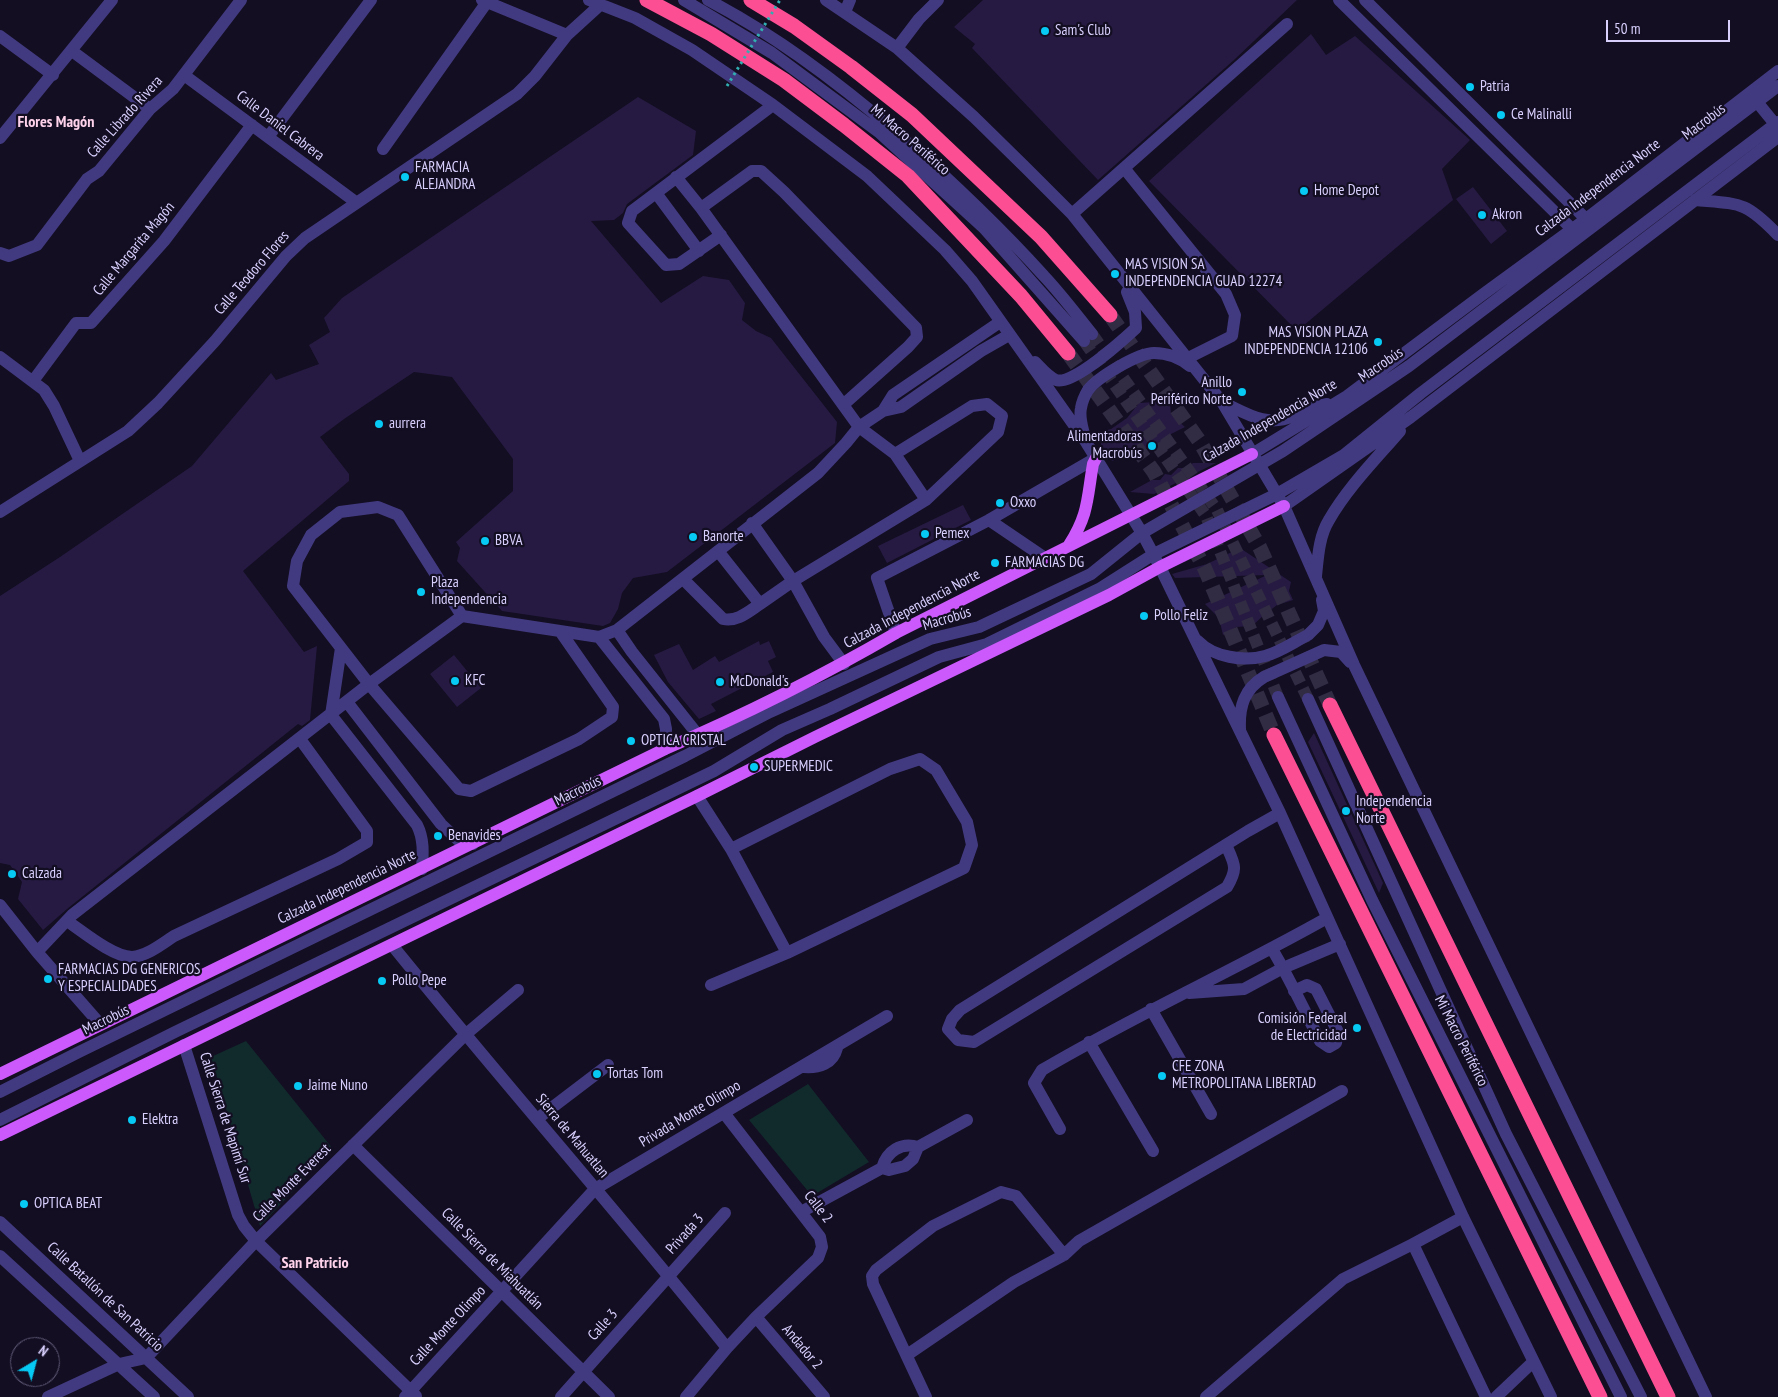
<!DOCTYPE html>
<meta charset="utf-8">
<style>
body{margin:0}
#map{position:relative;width:1778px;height:1397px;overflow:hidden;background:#130e22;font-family:"PT Sans Narrow",sans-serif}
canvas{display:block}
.north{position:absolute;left:10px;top:1337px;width:50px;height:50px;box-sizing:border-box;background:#130e22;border:1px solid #625c7a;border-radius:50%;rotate:37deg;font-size:14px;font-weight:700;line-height:20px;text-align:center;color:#d9d0fe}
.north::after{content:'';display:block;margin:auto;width:18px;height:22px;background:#06c9f4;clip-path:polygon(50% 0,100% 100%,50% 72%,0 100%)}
.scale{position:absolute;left:1606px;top:20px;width:124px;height:22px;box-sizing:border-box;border:2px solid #d9d0fe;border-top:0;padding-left:6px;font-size:15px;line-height:18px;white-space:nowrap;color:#d9d0fe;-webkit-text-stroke:4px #130e22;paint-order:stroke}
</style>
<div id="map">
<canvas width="1778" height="1397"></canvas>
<div class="north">N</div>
<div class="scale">50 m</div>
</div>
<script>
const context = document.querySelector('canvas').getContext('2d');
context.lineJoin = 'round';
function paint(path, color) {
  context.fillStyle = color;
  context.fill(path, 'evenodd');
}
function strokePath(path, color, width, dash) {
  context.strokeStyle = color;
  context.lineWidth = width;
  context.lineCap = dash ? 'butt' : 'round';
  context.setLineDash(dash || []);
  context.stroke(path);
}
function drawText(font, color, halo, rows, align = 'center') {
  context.font = font + ' "PT Sans Narrow",sans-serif';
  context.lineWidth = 4.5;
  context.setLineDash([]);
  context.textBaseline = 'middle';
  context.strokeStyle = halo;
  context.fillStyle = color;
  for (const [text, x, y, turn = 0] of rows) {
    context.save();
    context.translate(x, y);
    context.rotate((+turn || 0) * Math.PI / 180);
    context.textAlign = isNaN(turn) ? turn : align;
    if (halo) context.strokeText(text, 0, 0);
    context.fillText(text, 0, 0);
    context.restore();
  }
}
paint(new Path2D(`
 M246,1041L333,1149L260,1226L211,1057Z
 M808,1084L869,1162L812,1196L749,1120Z`), '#112a2c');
paint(new Path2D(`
 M983,0H1297L1234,60L1098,180L972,48L975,44L954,27Z
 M1311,34L1326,55L1355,36L1470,140L1442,169L1453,200L1297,331L1149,181Z
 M638,97L696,131L693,155L627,204L623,213L614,220L591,221L661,303L703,276L729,280L745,303L742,320L756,331L771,338L837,422L835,443L667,572L633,578L622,593L618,609L610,623L603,626L502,611L457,561L460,548L456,542L513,491V459L452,377L414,372L344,419L320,437L349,474V481L243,571L304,652L317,646L310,720L302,726L298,724L67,909L43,930L18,899L22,882L10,865L0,863V596L60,557L192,466L271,373L276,380L319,364L309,345L330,332L324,318L342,298Z
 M1473,187L1507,231L1491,244L1456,199Z
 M1169,393L1171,414L1185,427L1171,434L1161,446L1146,448L1112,461L1109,456L1101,452V442L1097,433L1111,429L1127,418L1139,403L1154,402Z
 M1193,463H1216L1154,494L1130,492L1152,480H1160L1165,474L1171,475L1178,468H1186Z
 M963,505L971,520L887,563L878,546Z
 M1240,548L1291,582L1289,591L1293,600L1277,605L1264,615L1252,626L1236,627L1223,635L1219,618L1205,604L1267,575L1175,578L1172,574L1207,564Z
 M759,641L760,645L769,641L776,657L768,661L773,672L711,704L716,711L699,719L668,682L654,655L679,644L693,670L715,656L719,662Z
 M454,655L481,688L457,707L430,674Z
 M1314,733L1383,883L1379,893L1308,742Z`), '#261a42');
strokePath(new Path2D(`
 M1092,334L1217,510L1308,699
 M1084,341L1206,516L1278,697`), '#312b43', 12, [12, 6]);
strokePath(new Path2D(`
 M1110,315L1200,442L1260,548L1330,705
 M1068,353L1154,472L1205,569L1274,735`), '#312b43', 15, [15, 8]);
strokePath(new Path2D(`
 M482,0L567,35
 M589,0L635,18L692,50L773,105L867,176L945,250L972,281L1086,442L1142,533L1160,567L1280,813L1463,1217L1551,1397
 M684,0L772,53L880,133L984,228L1084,341
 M708,0C777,36 839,83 897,133C948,178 998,225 1044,276C1061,294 1076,314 1092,334
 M826,0L897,48L974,117L1025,167L1072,214L1222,402L1284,506L1354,665L1706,1397
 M1339,0L1572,229
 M1365,0L1586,219
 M845,12L850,0
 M0,36L53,75
 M897,48L919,19L938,0
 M72,51L150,109
 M184,75L357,203
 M1753,97L1775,124L1778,131
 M268,137L371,0
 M0,138L112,0
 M383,149L487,2
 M1124,168L1226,294L1235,315L1232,336L1188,358
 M676,177L701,208L859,427L895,454L926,500L793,581L824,637L844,664
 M656,193L699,251
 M1695,200C1741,204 1745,201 1778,235
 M701,208L752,171H761L784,192L916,328L917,337L908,347L843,405
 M1072,214L1287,24
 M721,235L679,264L666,265L628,223L632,211L773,105
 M0,253L9,256L37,245L87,179L99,171L150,109L173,89L241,0
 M0,357L44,390L54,406L80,461
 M1035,362C1041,368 1048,377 1056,380C1072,386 1123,340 1136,328L1135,312L1127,292
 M33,381L76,323H91L164,241L252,125
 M1222,402C1246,413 1266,428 1293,416C1304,411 1314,406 1327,404
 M883,411L901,407L981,351L1009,335
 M1084,434C1082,426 1079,417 1081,408C1082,402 1085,395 1088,390C1098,377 1138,353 1154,353C1167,353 1180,358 1190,366
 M895,454L972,406L987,404L1002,416L998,432L926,500
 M1252,454L1347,396L1482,295L1586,219L1778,71
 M1284,506L1411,417L1778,137
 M0,512L128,431L158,403L215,341L286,256L305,238L517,94L535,76L567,35L601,4
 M989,520L1096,458
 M752,523L793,581L760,604
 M1316,576C1318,557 1319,536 1329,520C1348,487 1376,459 1400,431
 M683,579L723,619C737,622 748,612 760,604L718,551
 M462,616L398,515L378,507L340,512L311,535L297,561L293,586L369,684L459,789L471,791L579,739L612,717L613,707L560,631
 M617,630L632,652L698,735
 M896,633L877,578L989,520L1045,558
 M599,637L664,719L666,729L665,749
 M1198,641C1213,657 1244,662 1265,656C1280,652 1294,642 1308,635L1318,625L1324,611L1322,600
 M341,648L331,715L417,825C424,839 423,853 422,869
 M1278,697L1372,900L1621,1397
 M1308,699L1506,1134L1641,1397
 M347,702L441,824L459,841L473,844
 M1240,729C1239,707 1244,689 1264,677L1324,650L1341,652L1350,662
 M697,796L731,849L787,953
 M1226,845C1235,865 1238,868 1227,887L974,1042L958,1040L948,1029L952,1019L960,1010L1248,831L1280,813
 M0,905L37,952L100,1024
 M67,921C82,931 113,957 132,957C147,956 162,944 174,936L338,859L367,842V831L300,739
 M392,945C502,1081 618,1212 727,1348
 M1272,949C1290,979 1304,1010 1320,1041L1329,1047L1336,1043L1338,1032L1316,989L1307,985L1294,991
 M37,952L72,915L369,684L462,616L599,637L617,630L818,473L846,443L859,427L883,411L893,395L1000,322
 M711,985L787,953L964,868L972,845L967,822L936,770L920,759L890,769L731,849
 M1189,993L1244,989L1283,968L1340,944
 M1151,1009L1211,1114
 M1089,1042L1153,1151
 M184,1045L238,1215L244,1226L256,1241L416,1396
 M804,1067C819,1068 833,1064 837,1048
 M0,1092L79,1052L685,756L770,712L930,639L979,627L1091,574L1142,533L1283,451L1409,366L1778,86
 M537,1119L608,1065
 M0,1120L175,1032L714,771L782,730L830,709L939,657L987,644L1099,589L1154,554L1277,494L1344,455L1421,393L1778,122
 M1060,1129L1034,1083L1042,1070C1135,1015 1233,971 1327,918
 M353,1145L609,1397
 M882,1168C887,1151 901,1142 918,1147
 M801,1212L882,1168L889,1170L905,1166L913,1159L918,1147L967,1120
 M0,1222L188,1397
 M1413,1244L1463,1217
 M0,1256L154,1397
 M756,1317L824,1397
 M907,1355L1014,1282L1064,1255
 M146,1358L256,1241L465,1035L518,990
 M48,1397L119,1364L146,1358
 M405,1397L595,1189L887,1016
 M561,1397L725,1213
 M686,1397L727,1348L756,1317L818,1258L822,1247L820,1237L724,1113
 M926,1397L873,1284L872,1276L876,1270L933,1226L1001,1192L1016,1196L1064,1255L1079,1241L1342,1091
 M1206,1397L1343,1279L1413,1244L1486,1397
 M1496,1397L1533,1362`), '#423a80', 12);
strokePath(new Path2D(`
 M1069,545C1089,514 1087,498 1093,464L1096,458
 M0,1074L665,749C744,715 822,676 896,633L1252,454
 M0,1135L697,796L815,737L1109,595L1160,567L1284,506`), '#cc59fb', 12);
strokePath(new Path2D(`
 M647,0L711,34L784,80L844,125L908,176L1021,296L1068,353
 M751,0L794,26L851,67L912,115L1041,237L1110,315
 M1330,705L1668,1397
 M1274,735L1600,1397`), '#fb4e93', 15);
strokePath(new Path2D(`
 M727,86L780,0`), '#31aeb1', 3, [2.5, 4]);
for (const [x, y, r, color] of [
 [1045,31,5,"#06c9f4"],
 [1470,87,5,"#06c9f4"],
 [1501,115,5,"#06c9f4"],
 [405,177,5,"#06c9f4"],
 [1304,191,5,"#06c9f4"],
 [1482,215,5,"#06c9f4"],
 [1115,274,5,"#06c9f4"],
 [1378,342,5,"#06c9f4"],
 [1242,392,5,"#06c9f4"],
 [379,424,5,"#06c9f4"],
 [1152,446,5,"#06c9f4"],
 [1000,503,5,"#06c9f4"],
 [925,534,5,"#06c9f4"],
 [693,537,5,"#06c9f4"],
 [485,541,5,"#06c9f4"],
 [995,563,5,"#06c9f4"],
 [421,592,5,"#06c9f4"],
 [1144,616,5,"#06c9f4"],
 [455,681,5,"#06c9f4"],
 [720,682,5,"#06c9f4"],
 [631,741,5,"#06c9f4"],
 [754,767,5,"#06c9f4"],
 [1346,811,5,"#06c9f4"],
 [438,836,5,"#06c9f4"],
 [12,874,5,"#06c9f4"],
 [48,979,5,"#06c9f4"],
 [382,981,5,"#06c9f4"],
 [1357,1028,5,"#06c9f4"],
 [597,1074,5,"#06c9f4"],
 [1162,1076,5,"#06c9f4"],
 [298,1086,5,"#06c9f4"],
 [132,1120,5,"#06c9f4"],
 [24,1204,5,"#06c9f4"]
]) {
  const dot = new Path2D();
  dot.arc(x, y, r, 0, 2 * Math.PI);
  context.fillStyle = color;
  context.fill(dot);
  strokePath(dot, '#130e22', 2);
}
drawText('15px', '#d9d0fe', '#130e22', [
 ["Sam's Club",1055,31],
 ["Patria",1480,87],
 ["Ce Malinalli",1511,115],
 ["FARMACIA",415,168],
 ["ALEJANDRA",415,185],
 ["Home Depot",1314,191],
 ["Akron",1492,215],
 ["MAS VISION SA",1125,265],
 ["INDEPENDENCIA GUAD 12274",1125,282],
 ["MAS VISION PLAZA",1368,333,"right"],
 ["INDEPENDENCIA 12106",1368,350,"right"],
 ["Anillo",1232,383,"right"],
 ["Periférico Norte",1232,400,"right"],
 ["aurrera",389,424],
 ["Alimentadoras",1142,437,"right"],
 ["Macrobús",1142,454,"right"],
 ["Oxxo",1010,503],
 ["Pemex",935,534],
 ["Banorte",703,537],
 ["BBVA",495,541],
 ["FARMACIAS DG",1005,563],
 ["Plaza",431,583],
 ["Independencia",431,600],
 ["Pollo Feliz",1154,616],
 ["KFC",465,681],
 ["McDonald's",730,682],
 ["OPTICA CRISTAL",641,741],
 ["SUPERMEDIC",764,767],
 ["Independencia",1356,802],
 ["Norte",1356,819],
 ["Benavides",448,836],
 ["Calzada",22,874],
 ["FARMACIAS DG GENERICOS",58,970],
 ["Y ESPECIALIDADES",58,987],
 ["Pollo Pepe",392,981],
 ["Comisión Federal",1347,1019,"right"],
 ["de Electricidad",1347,1036,"right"],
 ["CFE ZONA",1172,1067],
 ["METROPOLITANA LIBERTAD",1172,1084],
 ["Tortas Tom",607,1074],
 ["Jaime Nuno",308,1086],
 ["Elektra",142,1120],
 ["OPTICA BEAT",34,1204]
], 'left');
drawText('15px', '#d9d0fe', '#130e22', [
 ["Calle Librado Rivera",125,117,-48],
 ["Macrobús",1704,122,-37],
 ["Calle Daniel Cabrera",280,126,37],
 ["Mi Macro Periférico",910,140,41],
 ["Calzada Independencia Norte",1598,188,-37],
 ["Calle Margarita Magón",134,249,-50],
 ["Calle Teodoro Flores",252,273,-49],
 ["Macrobús",1381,365,-34],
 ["Calzada Independencia Norte",1270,421,-30],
 ["Calzada Independencia Norte",912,609,-28],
 ["Macrobús",947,619,-17],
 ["Macrobús",578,791,-26],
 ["Calzada Independencia Norte",347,887,-26],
 ["Macrobús",106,1020,-26],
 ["Mi Macro Periférico",1461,1041,63],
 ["Privada Monte Olimpo",690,1114,-31],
 ["Calle Sierra de Mapimí Sur",225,1118,72],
 ["Sierra de Mahuatlan",572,1136,50],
 ["Calle Monte Everest",292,1183,-45],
 ["Calle 2",818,1207,52],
 ["Privada 3",685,1234,-48],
 ["Calle Sierra de Miahuatlán",492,1259,45],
 ["Calle Batallón de San Patricio",105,1297,43],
 ["Calle 3",603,1325,-48],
 ["Calle Monte Olimpo",448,1326,-47],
 ["Andador 2",802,1347,50]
]);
drawText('bold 16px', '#fed2ea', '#130e22', [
 ["Flores Magón",56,122],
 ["San Patricio",315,1263]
]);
</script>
